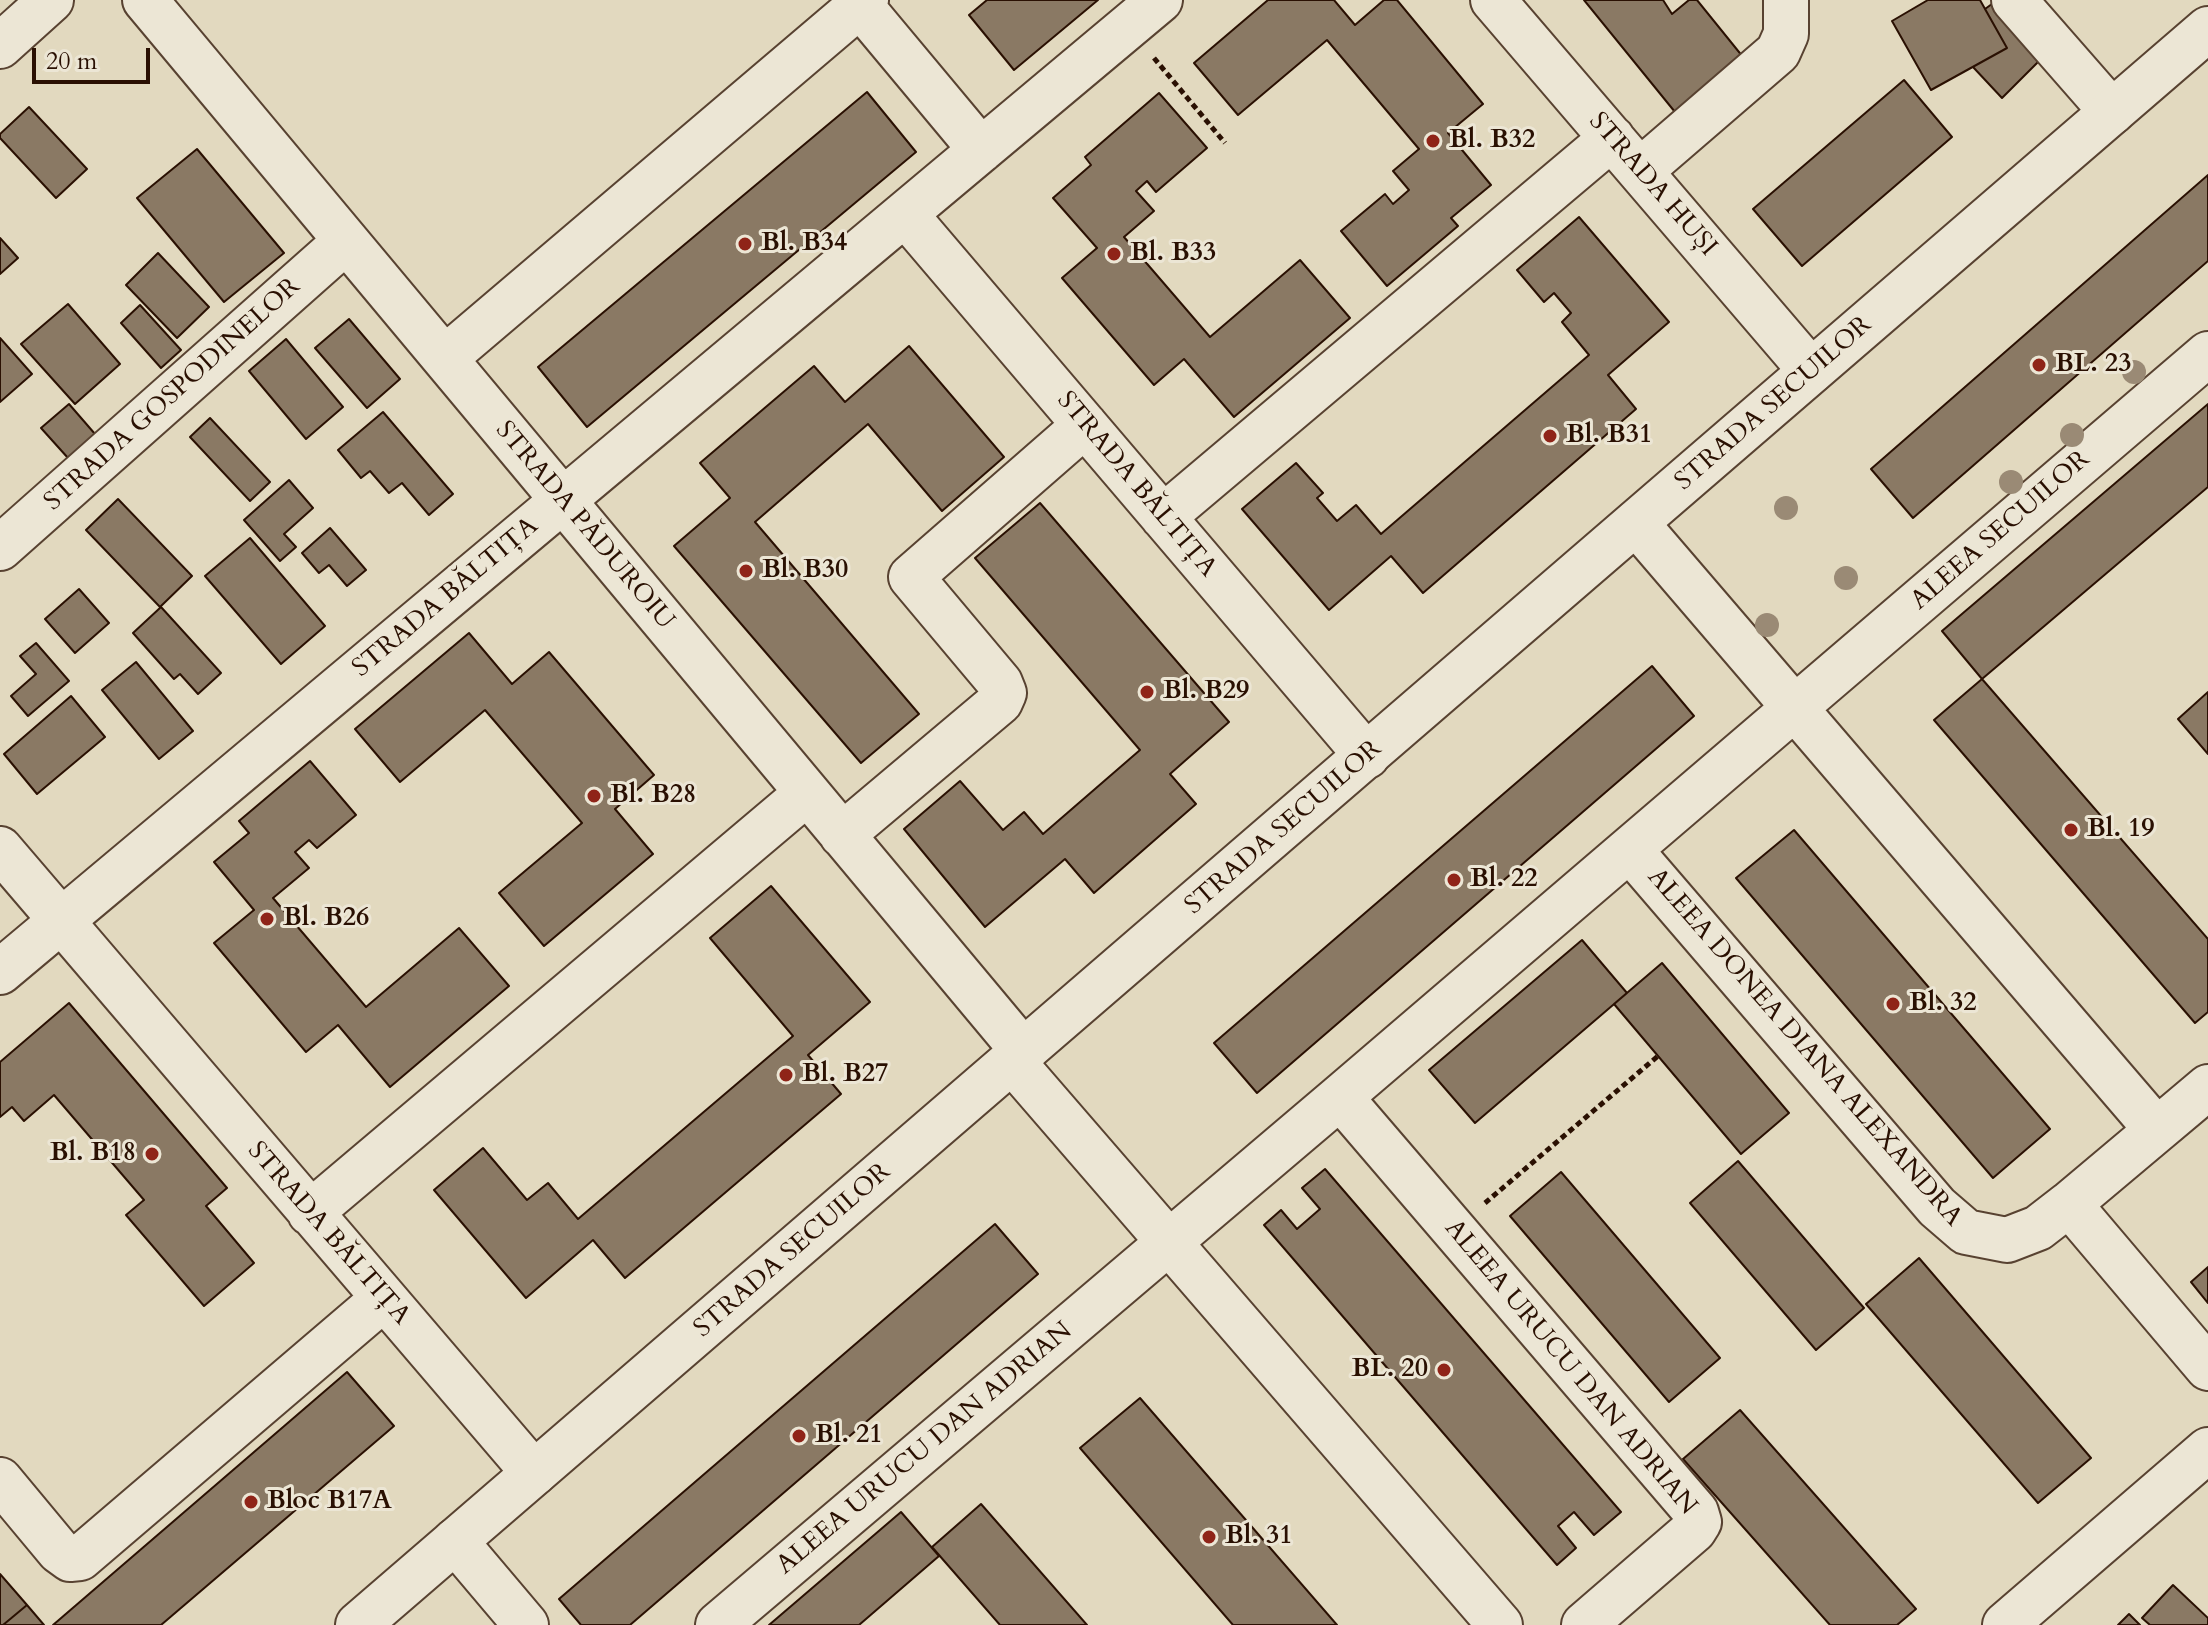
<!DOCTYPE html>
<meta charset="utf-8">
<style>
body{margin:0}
#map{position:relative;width:2208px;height:1625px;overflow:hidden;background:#e2d9bf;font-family:Cardo,serif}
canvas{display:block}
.scale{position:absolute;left:32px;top:48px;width:118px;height:36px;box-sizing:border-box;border:4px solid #2a1002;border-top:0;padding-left:10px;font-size:24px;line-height:28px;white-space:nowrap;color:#2a1002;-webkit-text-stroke:6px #ece6d5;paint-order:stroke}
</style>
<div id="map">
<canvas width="2208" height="1625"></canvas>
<div class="scale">20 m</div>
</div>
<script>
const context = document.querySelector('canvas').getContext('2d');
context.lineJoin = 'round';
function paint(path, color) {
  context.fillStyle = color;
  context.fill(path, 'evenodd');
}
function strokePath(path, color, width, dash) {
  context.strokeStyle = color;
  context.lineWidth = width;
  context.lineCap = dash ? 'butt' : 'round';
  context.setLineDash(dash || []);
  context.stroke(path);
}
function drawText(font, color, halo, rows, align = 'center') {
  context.font = font + ' Cardo,serif';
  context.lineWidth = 6;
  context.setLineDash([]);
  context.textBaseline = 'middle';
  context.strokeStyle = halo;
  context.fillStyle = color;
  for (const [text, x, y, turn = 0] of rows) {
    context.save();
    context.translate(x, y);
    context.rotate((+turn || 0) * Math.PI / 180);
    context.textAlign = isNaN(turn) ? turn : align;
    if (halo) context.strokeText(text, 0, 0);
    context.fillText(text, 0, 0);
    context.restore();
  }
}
const building = new Path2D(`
 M987,0H1098L1014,70L969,15Z
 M1268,0H1334L1355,25L1384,0H1397L1483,104L1448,133L1491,185L1451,218L1458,226L1387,286L1341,231L1385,194L1393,204L1409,190L1393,171L1419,149L1327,40L1238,115L1194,63Z
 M1584,0H1663L1672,14L1689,0H1697L1743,57L1675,112Z
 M1928,0H1980L2007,48L1931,90L1892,21Z
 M1996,1L2046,54L2002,98L1973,67L2007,48L1985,9Z
 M1904,80L1952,137L1802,266L1753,209Z
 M867,92L916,152L587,427L538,367Z
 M1159,93L1207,148L1156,192L1147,181L1136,191L1154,211L1124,237L1210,337L1300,260L1350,318L1234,417L1184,359L1154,385L1062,278L1097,248L1053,198L1091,165L1085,157Z
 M29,107L87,169L56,198L0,138V134Z
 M197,149L284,253L224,302L137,198Z
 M2208,175V261L1913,518L1871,469Z
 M1579,217L1669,322L1608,375L1636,409L1423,593L1391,556L1329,610L1242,509L1296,463L1323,493L1317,498L1337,521L1356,505L1381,534L1589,355L1562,322L1571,313L1554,293L1544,302L1517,270Z
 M0,238L18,258L0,274Z
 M158,253L209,307L177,338L126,285Z
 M68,304L120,364L75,404L21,344Z
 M140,305L181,350L161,368L121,323Z
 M349,319L400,379L367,408L315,348Z
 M0,338L32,374L0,402Z
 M286,339L343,407L306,439L249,371Z
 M909,346L1004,457L942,511L868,424L755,522L919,714L861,763L674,546L730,498L700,463L814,366L845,402Z
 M69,404L95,434L68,458L41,428Z
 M2208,404V487L1982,679L1942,631Z
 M383,412L453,494L429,515L402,483L389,493L370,471L361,478L338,450Z
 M210,418L270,482L250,501L190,437Z
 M289,480L313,508L284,534L296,547L280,561L244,520Z
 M118,499L192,576L160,607L86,530Z
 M1040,503L1229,722L1170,774L1196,804L1094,893L1065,859L985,927L904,829L960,781L1003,830L1024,812L1043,834L1140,750L975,558Z
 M330,528L366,570L347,586L329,565L319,573L302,553Z
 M250,538L325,626L281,664L205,576Z
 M79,589L109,623L75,653L45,619Z
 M161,607L221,673L198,694L180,674L174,679L133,633Z
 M469,633L512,684L549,652L654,775L615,809L653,854L544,946L499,893L582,823L485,710L400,782L355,729Z
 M36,643L69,681L28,716L11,696L36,674L20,656Z
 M136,662L193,731L159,759L102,690Z
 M1652,666L1694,716L1257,1093L1214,1043Z
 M1982,679L2208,939V1012L2195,1023L1934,720Z
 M2208,692V754L2178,719Z
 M71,696L105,737L37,794L4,754Z
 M310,761L356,815L317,848L309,840L295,852L309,868L273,898L366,1007L459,928L509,986L390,1087L338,1025L306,1052L214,943L254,910L214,862L249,833L239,821Z
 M1794,830L2050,1129L1993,1178L1736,878Z
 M771,886L870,1002L808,1055L841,1094L625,1278L593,1240L526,1298L434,1190L483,1148L527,1200L548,1183L578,1219L793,1036L710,938Z
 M1582,940L1627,993L1475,1123L1429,1070Z
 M1662,963L1789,1113L1741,1154L1614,1004Z
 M69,1003L227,1188L206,1206L254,1263L204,1306L126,1215L144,1200L54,1095L24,1121L12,1107L0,1117V1062Z
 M1738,1161L1864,1308L1816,1350L1690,1203Z
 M1325,1169L1621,1512L1594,1535L1574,1512L1558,1526L1576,1548L1557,1565L1264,1225L1281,1210L1297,1229L1320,1209L1302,1188Z
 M1561,1172L1720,1358L1669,1402L1510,1216Z
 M995,1224L1038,1274L630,1625H581L559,1599Z
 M1919,1258L2091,1458L2038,1503L1866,1304Z
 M2208,1267V1303L2191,1282Z
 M347,1372L394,1426L161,1625H53Z
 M1140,1398L1337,1625H1233L1080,1448Z
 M1740,1410L1916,1609L1897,1625H1830L1683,1459Z
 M981,1504L1087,1625H1000L932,1547Z
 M901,1512L939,1556L859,1625H769Z
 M0,1574L27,1605L3,1625H0Z
 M2173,1585L2208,1618V1625H2150L2142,1618Z
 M27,1605L44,1625H3Z
 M2129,1614L2140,1625H2118Z`);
paint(building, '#8a7964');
strokePath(building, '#2a1002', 2);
const minor = new Path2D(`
 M145,0L1024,1052
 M1493,0L1811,371
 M2014,0L2112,112
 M860,5L981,150
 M0,46L51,0
 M1640,171L1778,52L1786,34V0
 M905,214L1367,756
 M445,358L866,0
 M1163,517L1612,138
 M1636,523L2157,1130L2208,1087
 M0,548L346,241
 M842,835L1000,702L1004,693L1000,683L911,577L1085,425
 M0,849L534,1473
 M1630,850L1937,1207L1966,1232L2007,1240L2038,1228L2069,1204L2157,1130
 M0,972L1160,0
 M1013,1062L1500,1625
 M1340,1097L1696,1512L1699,1522L1694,1530L1584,1625
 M2069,1204L2208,1368
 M310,1213L807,793
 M0,1480L59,1551L70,1559L80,1558L383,1299
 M455,1541L526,1625
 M718,1625L1340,1097L2208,354
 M2005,1625L2208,1450`);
const tertiary = new Path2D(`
 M358,1625L2208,29`);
strokePath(minor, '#584231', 48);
strokePath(tertiary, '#584231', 48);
strokePath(new Path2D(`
 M1154,58L1225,143
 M1485,1203L1658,1056`), '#2a1002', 5, [6, 4]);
strokePath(minor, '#ece6d5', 44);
strokePath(tertiary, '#ece6d5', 44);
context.fillStyle = '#9a8a75';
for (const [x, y] of [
 [2134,372],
 [2072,435],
 [2011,482],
 [1786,508],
 [1846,578],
 [1767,625]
]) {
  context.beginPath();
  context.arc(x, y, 12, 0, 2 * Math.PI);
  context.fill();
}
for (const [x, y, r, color] of [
 [1433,141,8,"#8f2418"],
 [745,244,8,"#8f2418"],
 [1114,254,8,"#8f2418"],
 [2039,365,8,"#8f2418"],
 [1550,436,8,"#8f2418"],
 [746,571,8,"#8f2418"],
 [1147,692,8,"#8f2418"],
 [594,796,8,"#8f2418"],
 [2071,830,8,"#8f2418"],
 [1454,880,8,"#8f2418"],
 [267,919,8,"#8f2418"],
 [1893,1004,8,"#8f2418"],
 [786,1075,8,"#8f2418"],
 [152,1154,8,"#8f2418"],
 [1444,1370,8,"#8f2418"],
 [799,1436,8,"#8f2418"],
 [251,1502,8,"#8f2418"],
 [1209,1537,8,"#8f2418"]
]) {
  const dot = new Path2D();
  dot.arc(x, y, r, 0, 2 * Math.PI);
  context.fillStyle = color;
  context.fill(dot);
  strokePath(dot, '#ece6d5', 3);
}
drawText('bold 26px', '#2a1002', '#ece6d5', [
 ["Bl. B32",1449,141],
 ["Bl. B34",761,244],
 ["Bl. B33",1130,254],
 ["BL. 23",2055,365],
 ["Bl. B31",1566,436],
 ["Bl. B30",762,571],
 ["Bl. B29",1163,692],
 ["Bl. B28",610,796],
 ["Bl. 19",2087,830],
 ["Bl. 22",1470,880],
 ["Bl. B26",283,919],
 ["Bl. 32",1909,1004],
 ["Bl. B27",802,1075],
 ["Bl. B18",136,1154,"right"],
 ["BL. 20",1428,1370,"right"],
 ["Bl. 21",815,1436],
 ["Bloc B17A",267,1502],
 ["Bl. 31",1225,1537]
], 'left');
drawText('26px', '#2a1002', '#ece6d5', [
 ["STRADA HUȘI",1652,185,49],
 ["STRADA GOSPODINELOR",173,395,-42],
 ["STRADA SECUILOR",1774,404,-41],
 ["STRADA BĂLTIȚA",1136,485,50],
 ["STRADA PĂDUROIU",584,526,50],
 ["ALEEA SECUILOR",2001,531,-41],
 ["STRADA BĂLTIȚA",446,598,-40],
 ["STRADA SECUILOR",1284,828,-41],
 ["ALEEA DONEA DIANA ALEXANDRA",1804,1048,49],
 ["STRADA BĂLTIȚA",328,1234,49],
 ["STRADA SECUILOR",793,1251,-41],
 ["ALEEA URUCU DAN ADRIAN",1570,1368,50],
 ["ALEEA URUCU DAN ADRIAN",925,1449,-40]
]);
</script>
